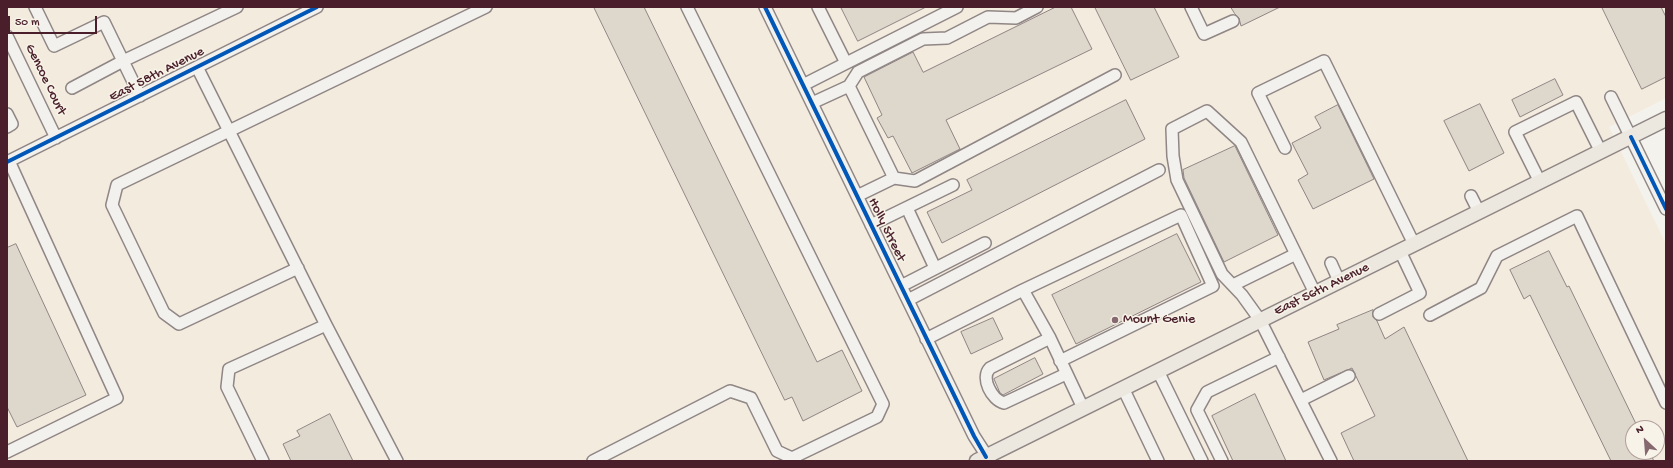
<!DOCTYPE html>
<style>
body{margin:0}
#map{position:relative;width:1673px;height:468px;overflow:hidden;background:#f4f2ec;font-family:"Gochi Hand",sans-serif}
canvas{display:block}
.frame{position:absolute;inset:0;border:8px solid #4a1f2b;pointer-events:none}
.north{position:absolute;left:1625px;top:420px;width:40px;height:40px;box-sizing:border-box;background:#f7f3e8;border:1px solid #b29e9c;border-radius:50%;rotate:334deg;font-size:11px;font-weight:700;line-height:16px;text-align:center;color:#4a1f2b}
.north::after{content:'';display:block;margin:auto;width:14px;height:18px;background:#86696f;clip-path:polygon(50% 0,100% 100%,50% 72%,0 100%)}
.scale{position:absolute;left:8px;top:16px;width:89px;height:18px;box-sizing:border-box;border:2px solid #4a1f2b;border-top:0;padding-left:5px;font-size:12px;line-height:14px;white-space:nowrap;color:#4a1f2b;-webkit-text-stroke:3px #f7f3e8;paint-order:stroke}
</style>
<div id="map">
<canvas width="1673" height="468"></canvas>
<div class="frame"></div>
<div class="north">N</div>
<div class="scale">50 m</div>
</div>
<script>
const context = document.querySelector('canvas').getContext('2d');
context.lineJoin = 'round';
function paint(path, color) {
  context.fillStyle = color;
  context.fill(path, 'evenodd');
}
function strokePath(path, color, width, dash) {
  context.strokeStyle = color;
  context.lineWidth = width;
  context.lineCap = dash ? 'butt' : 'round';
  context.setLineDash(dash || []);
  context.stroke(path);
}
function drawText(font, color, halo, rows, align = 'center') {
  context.font = font + ' "Gochi Hand",sans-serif';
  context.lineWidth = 3;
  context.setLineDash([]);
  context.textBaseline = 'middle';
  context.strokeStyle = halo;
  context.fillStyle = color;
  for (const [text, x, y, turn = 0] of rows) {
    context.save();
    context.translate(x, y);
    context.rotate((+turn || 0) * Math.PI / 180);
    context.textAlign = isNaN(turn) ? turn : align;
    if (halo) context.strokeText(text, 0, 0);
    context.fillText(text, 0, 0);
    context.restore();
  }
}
paint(new Path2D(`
 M7,7H1666V98L1609,127L1666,244V461H7ZM1633,428H1657V452H1633Z`), '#f3ebdd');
const building = new Path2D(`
 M594,7H644L817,362L842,350L862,391L803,421L792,397L785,400Z
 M841,7H926L858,41Z
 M1056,7H1071L1092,49L946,120L960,149L912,173L893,136L888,138L877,118L882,115L864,77L913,52L923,72Z
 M1095,7H1154L1179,57L1131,80Z
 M1231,7H1280L1241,26L1239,18L1235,14Z
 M1602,7H1661L1666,17V77L1642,89Z
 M1555,79L1563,95L1520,117L1512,100Z
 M1126,100L1145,139L942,243L927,212L972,190L967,180Z
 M1480,104L1504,153L1469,171L1444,121Z
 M1338,105L1374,179L1313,209L1298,180L1308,174L1292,143L1321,128L1315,117Z
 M1235,146L1278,235L1224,262L1184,178L1183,170Z
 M1177,234L1201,282L1076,344L1052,295Z
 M16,244L86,395L17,427L7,407V248Z
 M1549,251L1567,287L1569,286L1638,428H1633V452H1649L1654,461H1611L1530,295L1524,299L1510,270Z
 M1373,310V317L1377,321L1385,339L1404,327L1468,461H1354L1341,433L1375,416L1352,368L1324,380L1308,342L1339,329L1337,325Z
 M993,318L1003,339L971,354L961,332Z
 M1035,358L1043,374L1003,395L1000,393L994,379Z
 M1255,394L1286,461H1233L1212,416Z
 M330,414L353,461H291L283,444L300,436L297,431Z`);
paint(building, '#ded7cc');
strokePath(building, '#8f8685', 1);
const minor = new Path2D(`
 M35,7L54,46L104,22L123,61L237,7
 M765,7L974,436L990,461
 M818,7L846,63
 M1191,7L1204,34L1233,21
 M7,36L56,138
 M197,67L326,325L397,461
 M803,85L957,7
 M849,86L858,72L923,39L947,38L988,17L1016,18L1037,7
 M72,88L123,61L140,96
 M1611,97L1666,209
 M812,103L849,86L894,178L857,196
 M7,114L12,124L7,127
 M1285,148L1258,93L1324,61L1414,244
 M7,162L317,7
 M894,178L915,181L1115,75
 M1540,182L1515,132L1576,102L1601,152
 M1471,196L1479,212
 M907,208L935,268
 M871,225L953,185
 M1331,263L1339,281
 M298,268L179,324L164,313L112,205L117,185L486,7
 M1233,285L1296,254
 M901,286L985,243
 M1023,290L1181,215L1213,286L1060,361
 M1315,293L1241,142L1207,111L1172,129L1173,156L1177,180L1222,274L1242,295L1260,320L1331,461
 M908,300L1159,170
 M1379,314L1420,293L1400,251
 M1430,315L1481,288L1497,256L1577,216L1666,403
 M1050,338L990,368C980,378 992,400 1004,403L1066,374
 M926,339L1023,290L1050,338L1083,408
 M1158,371L1202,461
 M1123,388L1158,461
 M1301,400L1349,376
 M7,452L117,398L9,161
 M263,461L227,387L229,369L326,325
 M593,461L730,391L751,398L777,451L792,458L877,417L883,404L687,7
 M1222,461L1197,410L1207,392L1279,357`);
const major = new Path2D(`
 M977,461L1666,119`);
strokePath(minor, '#8f8685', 14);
strokePath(major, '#8f8685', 17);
strokePath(minor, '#f2f1ed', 11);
strokePath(major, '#ede8df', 14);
strokePath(new Path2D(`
 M765,7L974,436L986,457
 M1631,137L1666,209
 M7,162L317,7`), '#0057b8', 4);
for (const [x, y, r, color] of [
 [1115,320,4,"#86696f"]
]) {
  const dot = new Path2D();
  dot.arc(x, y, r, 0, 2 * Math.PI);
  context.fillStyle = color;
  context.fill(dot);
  strokePath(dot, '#f7f3e8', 1.5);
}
drawText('14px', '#4a1f2b', '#f7f3e8', [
 ["East 58th Avenue",157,75,-27],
 ["Gencoe Court",45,80,64],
 ["Holly Street",886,230,64],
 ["East 56th Avenue",1322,290,-26]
]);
drawText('14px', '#4a1f2b', '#f7f3e8', [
 ["Mount Genie",1123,320]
], 'left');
</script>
